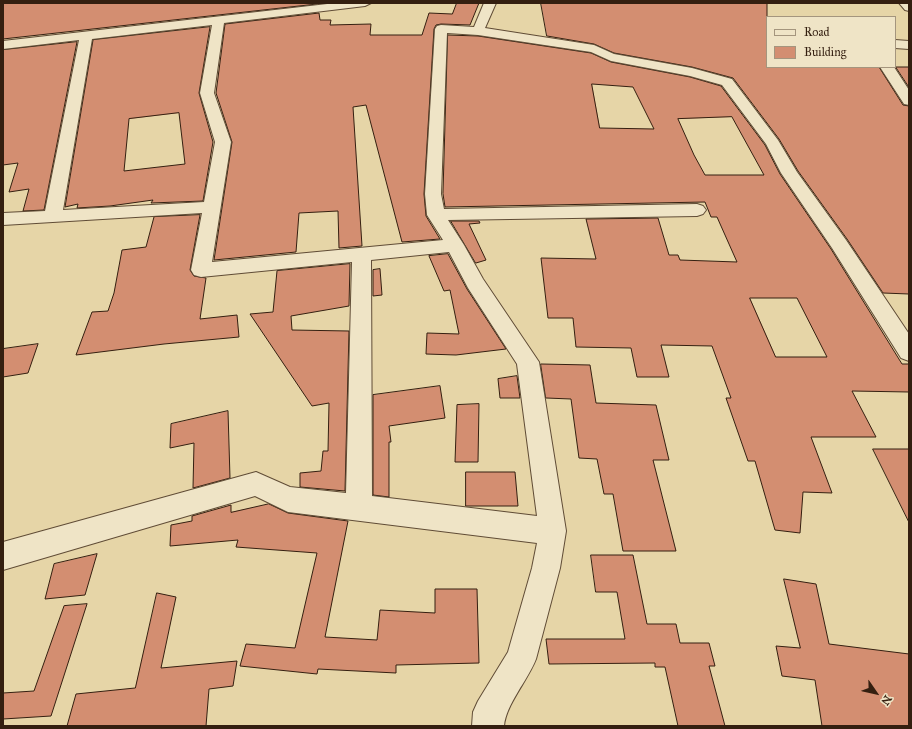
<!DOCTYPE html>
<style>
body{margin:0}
#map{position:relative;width:912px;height:729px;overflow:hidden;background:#e6d5a7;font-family:"IM FELL Great Primer",serif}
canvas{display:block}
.frame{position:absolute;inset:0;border:4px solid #341f10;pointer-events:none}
.legend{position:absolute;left:766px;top:16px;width:130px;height:52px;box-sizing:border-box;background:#efe4c6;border:1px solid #a4957d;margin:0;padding:5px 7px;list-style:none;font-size:12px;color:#341f10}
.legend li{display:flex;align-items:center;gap:8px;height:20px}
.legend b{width:20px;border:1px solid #a4957d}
.north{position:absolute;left:856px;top:673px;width:40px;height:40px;-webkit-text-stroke:3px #efe4c6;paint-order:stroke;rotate:124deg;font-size:11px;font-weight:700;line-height:16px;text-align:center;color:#341f10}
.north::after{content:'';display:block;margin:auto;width:14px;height:18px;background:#341f10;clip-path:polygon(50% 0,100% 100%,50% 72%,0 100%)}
</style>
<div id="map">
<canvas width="912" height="729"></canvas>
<div class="frame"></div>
<ul class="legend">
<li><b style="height:5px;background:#efe4c6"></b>Road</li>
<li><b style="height:11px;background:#d38e71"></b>Building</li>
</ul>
<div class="north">N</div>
</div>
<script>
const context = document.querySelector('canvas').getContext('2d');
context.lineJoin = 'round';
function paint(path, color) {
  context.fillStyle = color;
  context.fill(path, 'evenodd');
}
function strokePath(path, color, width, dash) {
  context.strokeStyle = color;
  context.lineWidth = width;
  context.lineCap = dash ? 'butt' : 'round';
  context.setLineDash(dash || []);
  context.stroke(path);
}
const building = new Path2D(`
 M3,3H317V4L3,39Z
 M457,3H479L470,25L441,24L436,25L434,29L424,194L426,216L440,239L402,242L366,105L353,107L362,246L339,248L338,211L299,213L296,252L214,260L232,142L216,93L225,24L319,13L320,20H331L330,25L371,24L370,35H422L429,13L452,14Z
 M541,3H767V67H879L903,105L909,106V294L883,293L847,239L798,171L779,139L733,78L692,67L614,53L594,44L547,36Z
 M210,27L199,93L213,142L203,201L151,203L153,200L110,206L77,208L78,204L65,207L93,40ZM179,113L185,164L124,171L129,119Z
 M448,35L478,36L591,53L611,62L690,77L721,86L765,145L780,174L831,249L902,364H909V392L852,391L876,437H811L832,493L803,492L800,533L775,530L755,461H748L726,398H731L712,346L661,345L669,377H637L631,348L576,347L573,318H548L541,258L596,259L586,219L658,218L669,255H678L680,260L737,262L717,217H711L705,202L445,207L443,194ZM592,84L633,87L654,129L600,128ZM732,117L764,175H705L694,155L678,119ZM750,298H797L827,357H776Z
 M77,42L44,210L23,211L29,189L9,192L18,163L3,165V50Z
 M896,67H909V87Z
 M200,215L190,270L194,276L206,278L200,319L237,315L239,337L164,344L76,355L92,312L108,311L114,293L122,250L146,247L154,217Z
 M451,221H479L480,223L469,224L486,260L476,263Z
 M448,254L467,289L506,349L456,355L426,354L427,333L459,334L450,290L444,291L429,256Z
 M350,264L349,306L291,316L292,330L349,331L345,491L300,487V473L321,471L323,451H328L329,403L312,406L250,314L273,312L277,271Z
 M380,269L382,295L373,296V270Z
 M38,344L28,373L3,377V349Z
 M541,364L590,365L596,403L656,405L669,460H653L676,551H623L613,494H604L597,459L579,458L571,399L546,398Z
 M517,376L520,398H500L498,379Z
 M440,386L445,418L389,426L391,442H389V497L373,495V395Z
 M479,404L478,462H455L457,405Z
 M228,411L230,478L193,488L194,443L170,448L171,424Z
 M873,449H909V522Z
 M466,472H515L518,506H466Z
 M269,504L288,513L348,521L325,637L377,640L380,610L435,613V589H477L479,663L396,665V673L318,669L317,674L240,666L246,644L295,648L317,553L236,547L238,540L170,546L171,525L192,521V516L231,505V512Z
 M97,554L85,595L45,599L54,564Z
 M591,555H633L647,624H676L680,643H709L715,666H709L725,726H678L665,667H655V663L549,664L546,639H625L617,592H596Z
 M784,579L816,584L829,644L909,654V726H822L815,680L782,676L776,646L800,648Z
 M157,593L176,597L161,668L237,661L233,686L209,689L206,726H67L76,694L135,688Z
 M87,604L51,716L3,719V693L34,691L64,606Z`);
paint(building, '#d38e71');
strokePath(building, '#341f10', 1);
const minor = new Path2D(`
 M336,3H371L365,6L224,23L214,93L231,142L212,262L443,240L427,215L425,194L435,29L437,26L441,25L474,27L484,3H496L485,28L594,45L614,54L692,68L732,79L778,140L797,172L846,240L909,334V361L901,358L832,248L781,173L766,144L722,85L690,76L611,61L591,52L478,35L447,33L441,194L444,209L697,204L703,206L706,210L703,214L697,216L448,220L464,245L483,279L539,362L566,531L560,568L536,659C528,680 506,704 504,726H472L473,712L478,701L508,652L532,568L537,543L288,512L255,496L3,570V542L256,472L290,487L346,493L352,262L201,277L194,275L191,270L202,213L3,225V213L45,211L79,40L3,49V41ZM212,25L200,93L215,142L204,202L63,210L92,39ZM449,252L468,288L517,364L537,516L372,496L371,260Z
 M899,3H909V11L905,10Z
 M895,40L909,41V49L895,48Z
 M880,67H894L909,90V105L904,104Z`);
strokePath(minor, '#604c36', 2);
paint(minor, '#efe4c6');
</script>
